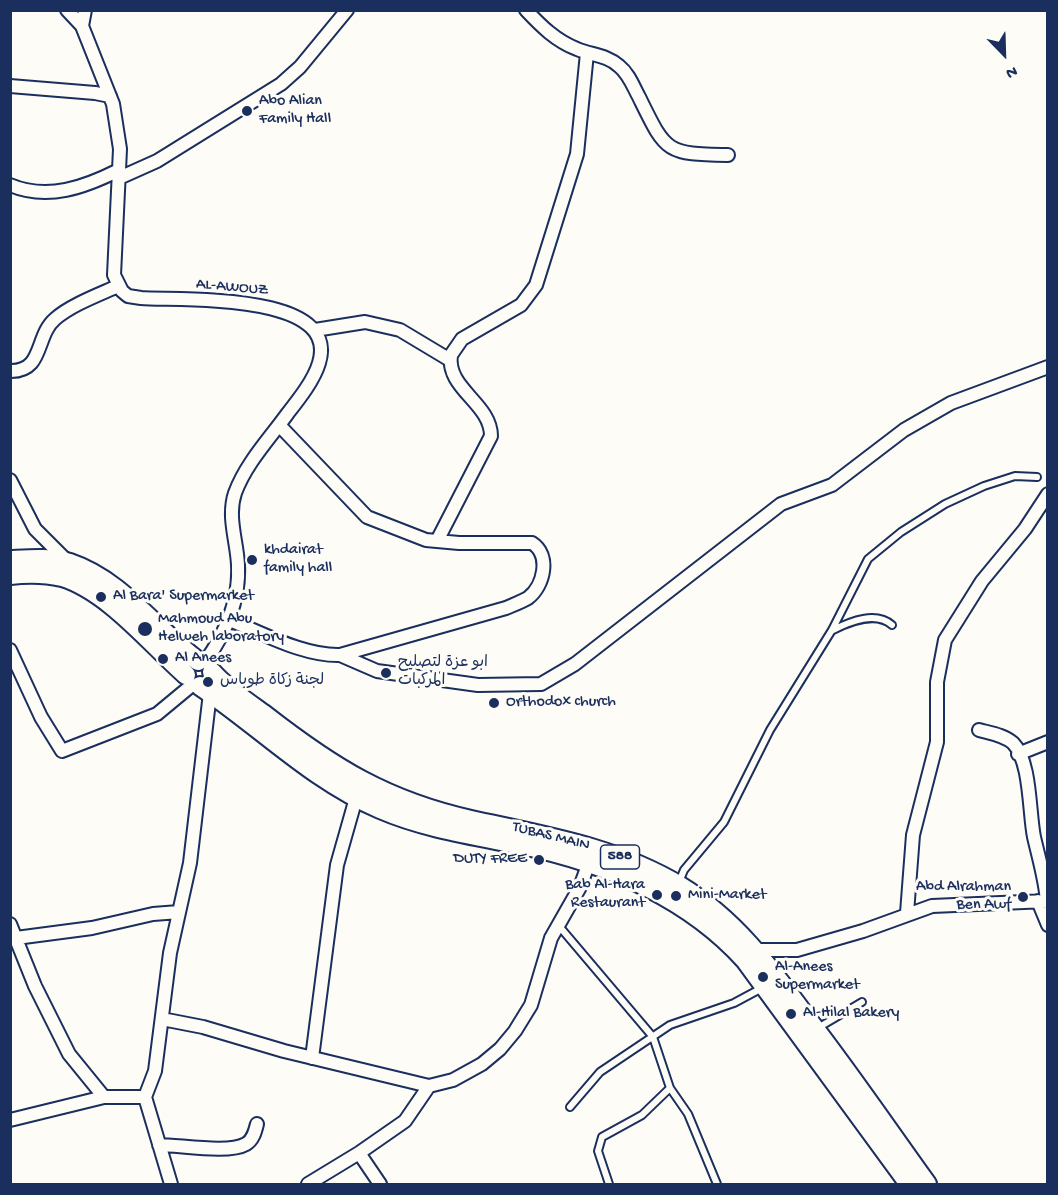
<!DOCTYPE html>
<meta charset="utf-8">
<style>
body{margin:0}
#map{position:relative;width:1058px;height:1195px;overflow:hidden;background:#fdfcf7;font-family:"Gochi Hand",sans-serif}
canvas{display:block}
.frame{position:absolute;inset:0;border:12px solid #1b2f5e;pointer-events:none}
.north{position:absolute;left:974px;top:24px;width:60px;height:60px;-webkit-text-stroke:4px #fdfcf7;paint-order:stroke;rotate:157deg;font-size:16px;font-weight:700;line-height:24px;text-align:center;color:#1b2f5e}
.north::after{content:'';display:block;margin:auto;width:21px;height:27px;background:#1b2f5e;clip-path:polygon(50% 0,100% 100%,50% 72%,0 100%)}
</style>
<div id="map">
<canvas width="1058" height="1195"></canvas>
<div class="frame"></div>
<div class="north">N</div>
</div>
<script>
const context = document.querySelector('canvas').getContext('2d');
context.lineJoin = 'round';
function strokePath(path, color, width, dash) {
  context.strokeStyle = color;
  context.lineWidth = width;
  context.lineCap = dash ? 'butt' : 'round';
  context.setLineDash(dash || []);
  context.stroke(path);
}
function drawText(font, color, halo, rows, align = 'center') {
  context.font = font + ' "Gochi Hand","Playpen Sans Arabic",sans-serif';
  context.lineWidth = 6;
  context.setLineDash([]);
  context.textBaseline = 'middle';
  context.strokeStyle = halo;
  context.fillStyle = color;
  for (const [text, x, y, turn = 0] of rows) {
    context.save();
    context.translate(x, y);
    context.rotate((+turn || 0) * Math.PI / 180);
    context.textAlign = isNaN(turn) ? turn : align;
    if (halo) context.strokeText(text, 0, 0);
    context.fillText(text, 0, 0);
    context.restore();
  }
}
const lane = new Path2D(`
 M833,630C851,621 876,611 892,625
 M679,882L684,870L724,822L770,730L832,630L868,559L901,532L945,504L984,486L1015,476L1037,477
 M559,926L653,1037L670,1088L642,1115L602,1137L598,1151L609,1184
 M816,1029L862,1002
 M670,1088L688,1114L717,1184
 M570,1107L600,1072L670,1025L734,1003L762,988`);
const street = new Path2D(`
 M67,10L82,26L113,104L120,149L114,275L122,291L128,296L141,298C179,301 341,291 319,363C314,380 299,399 288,413C270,438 246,463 235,493C227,517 237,541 238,565C240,601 225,634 205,662
 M526,10C541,26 556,41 577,49C591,55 607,55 619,66C629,74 633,86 639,97C666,152 665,154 728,155
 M82,26L85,10
 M10,86L95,93L110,96
 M119,178L157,161L281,84L300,67L347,10
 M10,185C48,201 85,187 119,170
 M315,330L365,322L400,330L450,360
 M10,371C44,372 35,336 55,319C71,305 98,295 118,286
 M10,480L35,529L65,559
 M437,541L491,436C491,403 446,389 451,355L462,339L521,305L536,285L577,154L587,53
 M229,620C263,633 303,656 340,655L506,608C513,605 521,602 528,598C544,586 551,555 532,543H459L426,540L367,517L279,425
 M10,650L41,717L62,751L157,714L192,685
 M340,655L377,671L478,685L541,684L575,664L781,504L832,485L904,430L951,403L1048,367
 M1018,754L1048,742
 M1038,901L1048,925
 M907,913L913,835L937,742V682L945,640L982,581L1025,529L1048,494
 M10,924L35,986L69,1054L104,1097
 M16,938L92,928L153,914L179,912
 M753,953L756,950H797L863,931L932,906L1047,901C1045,878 1039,859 1034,837C1029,813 1031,761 1013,743C1004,735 990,733 979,730
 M162,1019L203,1027L284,1051L429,1086
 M312,1058L337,865L356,798
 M10,1120L104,1097H145
 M159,1145C180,1145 229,1154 246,1144C253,1140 255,1132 257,1124
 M359,1153L380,1184
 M171,1184L145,1097L155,1071L170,953L190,863L210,693
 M308,1184L359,1153L405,1121L429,1086L453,1080L482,1064L500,1049L515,1031L531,1005L551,938L580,887L591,857`);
const primary = new Path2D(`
 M10,560C30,559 51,557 70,563C121,580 156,630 198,661
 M10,575C27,573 45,573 62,577C108,591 150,643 186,675
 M212,672C227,689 247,702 265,715C333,768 386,801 471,820C544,836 615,847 680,886C736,920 771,969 809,1021C850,1074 888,1130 927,1184
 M200,686C261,727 312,780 380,809C424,828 471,835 517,844C601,861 686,895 745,960L909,1184`);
strokePath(lane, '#1b2f5e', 10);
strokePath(street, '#1b2f5e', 16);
strokePath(primary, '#1b2f5e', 22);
strokePath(lane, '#fdfcf7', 6);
strokePath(street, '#fdfcf7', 12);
strokePath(primary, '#fdfcf7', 18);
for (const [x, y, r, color] of [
 [247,111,6,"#1b2f5e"],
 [252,560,6,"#1b2f5e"],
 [101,597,6,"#1b2f5e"],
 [145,629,8,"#1b2f5e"],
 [163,659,6,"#1b2f5e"],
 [386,673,6,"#1b2f5e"],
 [208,682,6,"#1b2f5e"],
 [494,703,6,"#1b2f5e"],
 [539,860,6,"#1b2f5e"],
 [657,895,6,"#1b2f5e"],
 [676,896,6,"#1b2f5e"],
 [1023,897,6,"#1b2f5e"],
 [763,977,6,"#1b2f5e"],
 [791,1014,6,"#1b2f5e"]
]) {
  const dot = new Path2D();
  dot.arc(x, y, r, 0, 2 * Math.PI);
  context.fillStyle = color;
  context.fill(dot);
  strokePath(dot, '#fdfcf7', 2);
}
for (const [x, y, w] of [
 [620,857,39]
]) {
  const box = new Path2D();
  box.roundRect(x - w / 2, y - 12, w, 24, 4.5);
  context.fillStyle = '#fdfcf7';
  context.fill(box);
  strokePath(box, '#1b2f5e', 1.5);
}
drawText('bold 15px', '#1b2f5e', null, [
 ["588",620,857]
]);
drawText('16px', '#1b2f5e', '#fdfcf7', [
 ["Abo Alian",259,102],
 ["Family Hall",259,120],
 ["khdairat",264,551],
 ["family hall",264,569],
 ["Al Bara' Supermarket",113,597],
 ["Mahmoud Abu",158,620],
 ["Helweh laboratory",158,638],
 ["Al Anees",175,659],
 ["ابو عزة لتصليح",398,664],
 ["المركبات",398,682],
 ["لجنة زكاة طوباس",220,682],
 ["Orthodox church",506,703],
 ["DUTY FREE",527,860,"right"],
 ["Bab Al-Hara",645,886,"right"],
 ["Restaurant",645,904,"right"],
 ["Abd Alrahman",1011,888,"right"],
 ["Ben Awf",1011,906,"right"],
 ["Mini-Market",688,896],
 ["Al-Anees",775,968],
 ["Supermarket",775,986],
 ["Al-Hilal Bakery",803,1014]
], 'left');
drawText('16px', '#1b2f5e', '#fdfcf7', [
 ["AL-AWOUZ",232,288,5],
 ["TUBAS MAIN",551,837,14]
]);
</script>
